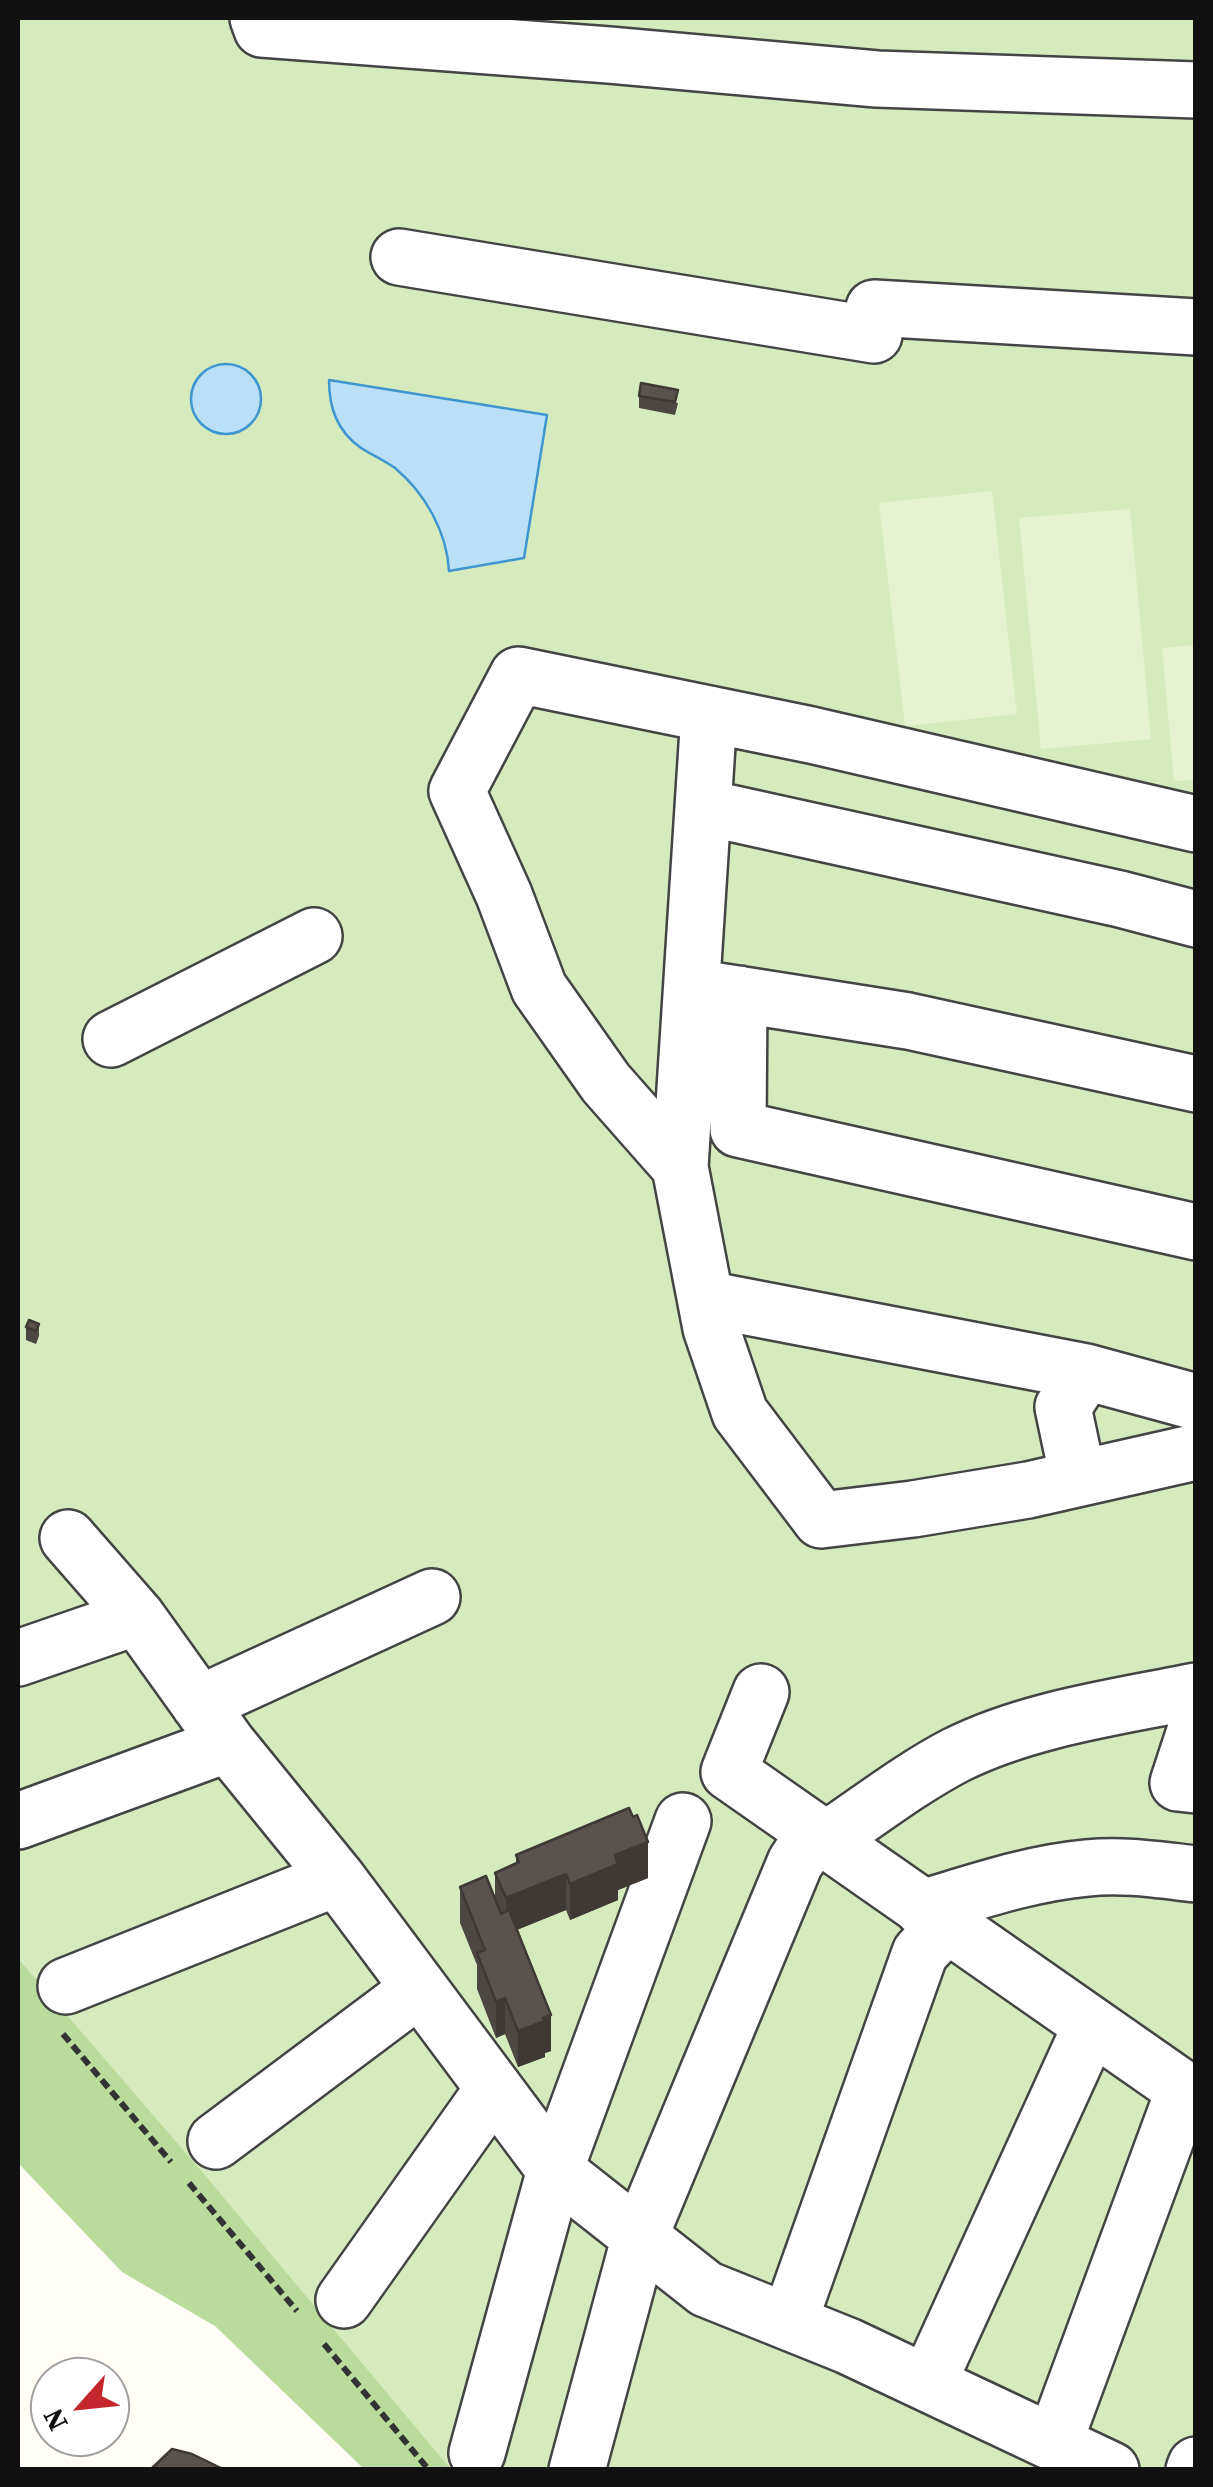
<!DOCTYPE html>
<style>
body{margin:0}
#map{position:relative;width:1213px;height:2487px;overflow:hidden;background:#fffdf5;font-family:"Source Serif 4",serif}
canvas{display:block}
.frame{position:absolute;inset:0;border:20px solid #111;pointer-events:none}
.north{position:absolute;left:30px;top:2357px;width:100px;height:100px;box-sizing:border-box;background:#fff;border:2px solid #a0a0a0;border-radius:50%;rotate:243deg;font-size:28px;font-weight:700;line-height:40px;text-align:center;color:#111}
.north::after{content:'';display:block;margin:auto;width:35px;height:45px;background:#c4262e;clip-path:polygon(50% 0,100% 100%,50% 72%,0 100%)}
</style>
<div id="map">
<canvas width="1213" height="2487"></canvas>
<div class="frame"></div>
<div class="north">N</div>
</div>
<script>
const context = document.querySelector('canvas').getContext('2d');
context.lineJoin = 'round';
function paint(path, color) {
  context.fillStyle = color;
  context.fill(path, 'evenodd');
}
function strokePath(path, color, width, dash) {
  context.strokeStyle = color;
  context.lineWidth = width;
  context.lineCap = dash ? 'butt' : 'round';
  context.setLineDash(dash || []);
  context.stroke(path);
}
paint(new Path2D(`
 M18,18H1195V2469H451L205,2175L18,1958Z`), '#d5ebbd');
paint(new Path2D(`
 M18,1958L205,2175L451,2469H364L215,2326L122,2272L18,2163Z`), '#b9dc9c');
paint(new Path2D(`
 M992,491L1017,714L905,726L879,503Z
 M1130,509L1151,739L1041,749L1019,518Z
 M1195,645V780L1174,781L1162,648Z`), '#e6f2cf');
const water = new Path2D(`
 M191 399a35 35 0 1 1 70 0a35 35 0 1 1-70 0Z
 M329,380L547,415L524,558L449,571C447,532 425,493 395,468C384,460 372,455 361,448C337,431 329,408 329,380Z`);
paint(water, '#b9e0f7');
strokePath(water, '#3f96cf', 2.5);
const minor = new Path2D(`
 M258,18L262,29L609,55L877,79L1196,90
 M399,257L874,335
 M874,308L1196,327
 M703,807L1120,899L1196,919
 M1196,824L811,735L518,675L457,791L504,895L539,988L606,1083L680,1167L711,1328L740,1413L821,1520L913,1509L1028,1490L1196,1452
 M692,987L908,1021L1196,1084
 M739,994L738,1129L1196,1232
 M111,1039L314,936
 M680,1167L709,714
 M706,1299L1086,1372
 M1078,1478L1063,1407L1086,1372L1196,1402
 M68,1538L137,1617L228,1744L337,1878L555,2170L706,2289L848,2346L1111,2470
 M18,1658L137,1617
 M761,1692L729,1772L1196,2098
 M199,1704L432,1597
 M1196,1728L1178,1783L1196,1785
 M18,1821L228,1744
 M826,1840C868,1812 910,1779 956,1755C1028,1719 1117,1707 1196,1691
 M922,1908C976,1892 1031,1873 1087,1868C1124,1864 1160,1870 1196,1874
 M66,1986L337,1878
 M216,2141L419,1989
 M344,2300L494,2088
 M789,2322L920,1953L946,1925
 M928,2383L1091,2026
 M1054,2443L1184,2090
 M477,2453L555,2170L683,1821
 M577,2470L640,2236L795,1863L815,1832
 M1194,2470L1196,2465`);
strokePath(minor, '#444', 60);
strokePath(new Path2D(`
 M63,2034L171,2162
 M189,2183L297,2311
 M324,2344L429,2470`), '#333', 6, [10, 5]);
strokePath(minor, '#fff', 55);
paint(new Path2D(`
 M639,396L678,403L675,415L639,408Z
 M39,1324V1336L36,1344L26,1340V1327Z
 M516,1855L648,1878L618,1890V1900L570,1920L566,1910L517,1930L551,2051L545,2053V2057L518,2067L505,2034L496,2038L477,1989V1965L460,1923V1887L495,1899V1873L516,1864Z`), '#4d4742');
paint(new Path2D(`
 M648,1842V1878L618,1890V1900L570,1920V1884L615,1855Z
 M566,1874V1910L506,1934V1898Z
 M505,1998V2034L496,2038V2002Z
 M551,2015V2051L545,2053V2057L518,2067V2031Z`), '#3f3936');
const building = new Path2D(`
 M641,383L678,390L675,402L639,396Z
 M29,1320L39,1324L36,1331L26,1327Z
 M629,1808L633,1817L637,1815L648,1842L615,1855L618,1864L570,1884L566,1874L506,1898L495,1873L519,1862L516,1855Z
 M486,1876L501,1914L509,1910L551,2015L543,2018L545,2021L518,2031L505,1998L496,2002L477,1953L485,1950L460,1887Z
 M172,2449L192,2454L225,2470H150Z`);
paint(building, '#5a524d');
strokePath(building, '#3f3936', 2.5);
</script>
